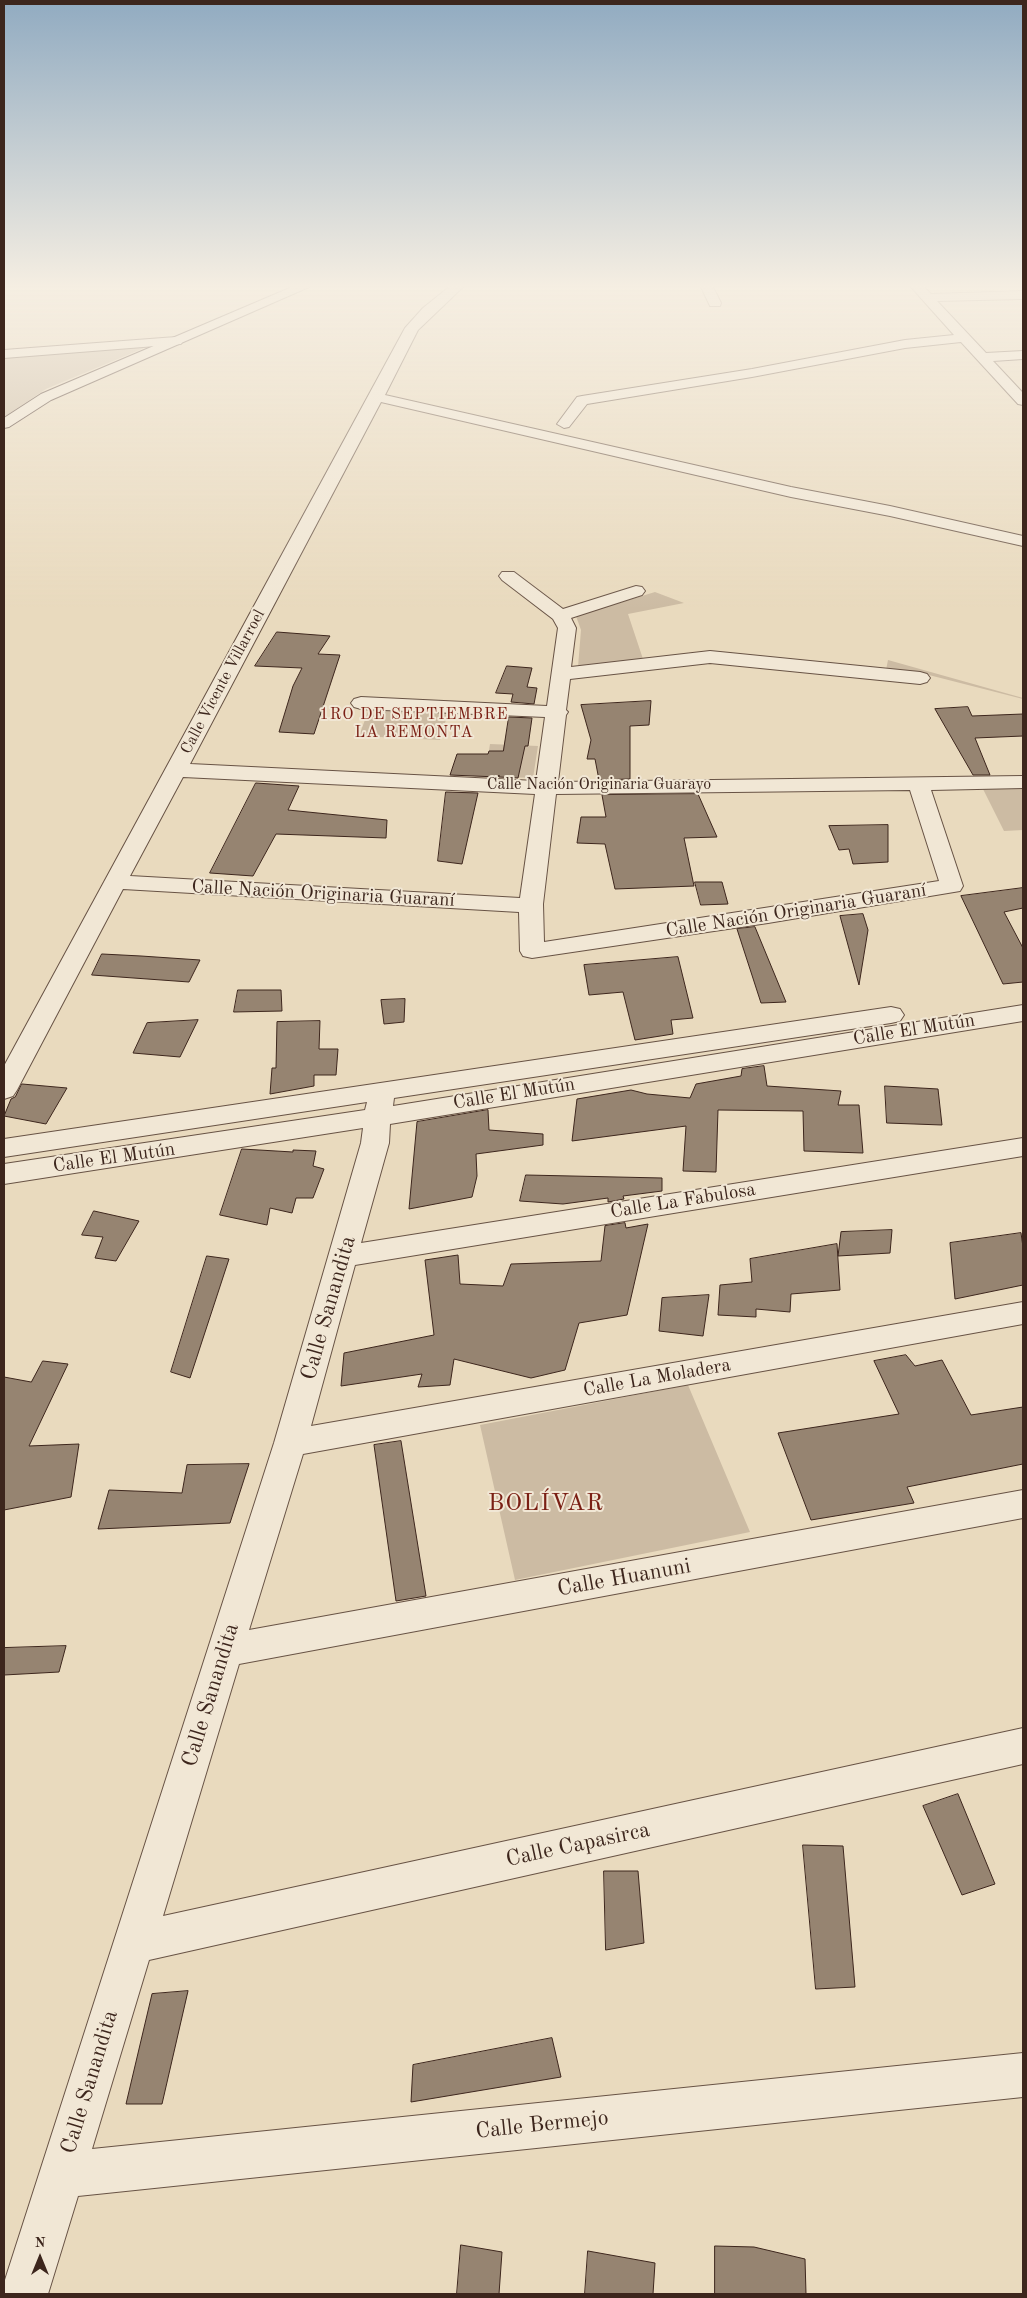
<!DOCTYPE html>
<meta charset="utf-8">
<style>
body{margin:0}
#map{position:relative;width:1027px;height:2298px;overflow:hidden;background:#e9dabe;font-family:"Old Standard TT",serif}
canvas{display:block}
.frame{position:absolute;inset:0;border:5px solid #3d261d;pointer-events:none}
.north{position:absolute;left:15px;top:2233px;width:50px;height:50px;-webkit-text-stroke:4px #f1e7d5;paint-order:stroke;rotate:0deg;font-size:14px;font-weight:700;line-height:20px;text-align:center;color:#3d261d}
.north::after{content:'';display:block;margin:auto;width:18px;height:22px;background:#3d261d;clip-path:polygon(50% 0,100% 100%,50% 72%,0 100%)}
</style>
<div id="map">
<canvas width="1027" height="2298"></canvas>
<div class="frame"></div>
<div class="north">N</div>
</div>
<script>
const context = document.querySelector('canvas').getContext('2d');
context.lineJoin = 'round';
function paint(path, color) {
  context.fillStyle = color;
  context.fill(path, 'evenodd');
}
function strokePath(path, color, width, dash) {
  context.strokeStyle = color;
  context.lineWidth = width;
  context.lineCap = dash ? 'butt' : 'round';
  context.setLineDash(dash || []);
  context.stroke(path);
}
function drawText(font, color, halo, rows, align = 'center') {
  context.font = font + ' "Old Standard TT",serif';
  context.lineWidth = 4;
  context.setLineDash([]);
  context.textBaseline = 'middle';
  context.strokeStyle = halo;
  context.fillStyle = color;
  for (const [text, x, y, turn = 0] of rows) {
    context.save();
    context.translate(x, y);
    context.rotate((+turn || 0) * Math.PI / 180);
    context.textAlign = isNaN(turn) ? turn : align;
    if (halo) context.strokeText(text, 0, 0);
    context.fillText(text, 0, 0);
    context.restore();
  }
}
paint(new Path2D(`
 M149,346L46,389L4,417V357Z
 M655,592L684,603L628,614L643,659L578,667L581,630L576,616Z
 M888,660L1023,698V699L921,673L886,670Z
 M369,709L448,713L440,740L359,736Z
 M490,744L538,746L533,778L485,776Z
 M1023,788V830L1004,831L983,789Z
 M688,1385L750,1532L515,1580L480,1425Z`), '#ccbba3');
const building = new Path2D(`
 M277,632L330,636L318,654L340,655L314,734L279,732L293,686L302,668L255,666Z
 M507,666L532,668L527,687L537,688L534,704L511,702L513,694L496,693Z
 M651,701L649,725L630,726V779L599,780L595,759H587L591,740L581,705Z
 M968,707L972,716L1023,714V736L975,738L990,775H973L935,709Z
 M509,717L532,718L528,746H525L518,778L499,777V775L498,777L450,775L457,754H488L489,751H503Z
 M256,783L299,786L288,810L387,820L386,838L276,834L253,876L210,873Z
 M446,792L478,793L462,864L438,861Z
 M698,794L717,837L684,838L694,886L615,889L605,844L577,843L581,817H606L602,795Z
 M888,825V862L853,864L849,849L839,850L829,826Z
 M695,882H722L728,904L701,905Z
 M1023,888V908L1004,912L1023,948V982L1003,984L961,896Z
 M863,914L868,930L859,985L840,916Z
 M755,927L786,1002L761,1003L737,929Z
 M102,954L141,956L200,960L189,982L92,975Z
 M678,957L693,1018L671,1020L673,1034L635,1040L623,992L589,995L584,965Z
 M238,990H281L282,1011L234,1012Z
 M405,999L404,1022L384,1024L381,1000Z
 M198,1020L180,1057L133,1053L147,1023Z
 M320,1021L319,1049H338L336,1075H314V1086L270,1094L272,1068H276L277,1022Z
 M764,1066L767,1086L841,1091L838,1105H859L863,1153L804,1151L803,1111L718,1110L716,1172L683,1171L686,1126L572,1141L577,1099L631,1090L647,1094L690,1098L696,1084L741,1076L742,1069Z
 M22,1084L67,1088L46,1124L4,1116L11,1099L15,1097Z
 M885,1086L938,1089L942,1125L887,1123Z
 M488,1110L489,1130L543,1134V1145L476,1154L477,1176L472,1197L409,1209L417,1122Z
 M242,1149L293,1152V1150L316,1151L313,1166L324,1169L313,1198H296L292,1213L270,1208L267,1225L220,1215Z
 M526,1175L662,1178V1191L623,1196L624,1199L608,1202V1198L563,1204L520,1201Z
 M94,1211L139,1221L116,1261L95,1258L103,1237L82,1235Z
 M625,1223L626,1228L648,1224L627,1315L579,1323L565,1370L531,1378L454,1359L450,1385L418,1387L422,1374L341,1386L344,1353L434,1335L425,1260L458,1255L460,1284L503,1286L511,1264L601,1261L605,1226Z
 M892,1230L890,1253L838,1256L841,1232Z
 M1021,1233L1023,1247V1285L955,1299L950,1243Z
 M837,1244L840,1290L791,1294L790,1312L756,1309V1317L718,1315L720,1285L752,1282L750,1259Z
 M207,1256L229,1259L190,1378L171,1372Z
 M709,1295L703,1336L659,1331L662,1298Z
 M906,1355L915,1366L942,1360L971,1415L1023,1407V1464L907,1487L914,1503L811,1520L778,1433L899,1414L874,1361Z
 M43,1361L68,1364L29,1446L79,1444L71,1497L4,1510V1377L31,1382Z
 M401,1441L426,1596L396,1601L374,1445Z
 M249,1464L230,1523L98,1529L109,1490L182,1493L187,1465Z
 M66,1646L59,1672L4,1675V1648Z
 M958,1794L995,1884L962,1895L923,1806Z
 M803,1845L843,1846L855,1987L816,1989Z
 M604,1871H638L644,1943L606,1950Z
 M188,1991L162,2104H126L152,1994Z
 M552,2038L561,2077L411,2102L413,2065Z
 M461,2245L502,2252L499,2294H457Z
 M715,2246L754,2247L805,2259L806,2294H715Z
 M588,2251L655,2263L653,2294H585Z`);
paint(building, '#968471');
strokePath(building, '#3d261d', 1);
const street = new Path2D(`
 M449,287H463L418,330L385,395L791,487L890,506L1023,536V546L890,516L791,497L381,402L190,764L536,781L545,717L361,709L354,707L351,703L354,699L361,697L547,706L558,628L553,619L502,580L499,576L502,572H514L563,609L636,586L642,587L645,591L642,595L571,618L576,628L571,667L710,651L920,672L927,674L930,678L927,682L920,684L710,663L570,679L566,710L568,712L566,715L558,782L1023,776V788L931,790L963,886L960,891L768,923L532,958L523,956L520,951L519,912L123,889L17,1090L13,1096L4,1099V1066L405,328L423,308ZM183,777L535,794L520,898L130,876ZM910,790L939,881L544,942L543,904L556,794Z
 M701,287H713L721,303L720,306H710Z
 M911,287H924L931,294L1023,291V299L937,301L986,353L1023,351V359L993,361L1023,393V405L1018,404L961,342L905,348L752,377L587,404L569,427L564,428L557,424L577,397L582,396L752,369L905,340L954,335Z
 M176,337L181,338L183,341L181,344L4,358V350Z
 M1023,1005V1021L390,1124L389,1143L361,1243L1023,1138V1156L355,1265L311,1426L1023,1302V1324L303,1454L249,1630L1023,1490V1518L239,1664L163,1916L1023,1728V1764L149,1960L92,2149L1023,2053V2097L78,2196L48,2294H4V2283L274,1443L361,1143L363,1128L4,1184V1164L365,1110L367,1102L4,1157V1139L891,1007L900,1009L904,1015L900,1021L891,1023L394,1098L393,1106Z`);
const secondary = new Path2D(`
 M292,287H309L51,400L9,427L4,428V418L41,394Z`);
strokePath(street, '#685345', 2);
strokePath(secondary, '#3d261d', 2);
paint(street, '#f1e7d5');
paint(secondary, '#f1e7d5');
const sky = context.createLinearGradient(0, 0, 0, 609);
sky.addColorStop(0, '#91abc1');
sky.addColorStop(0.47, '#f5eee2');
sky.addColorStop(1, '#f5eee200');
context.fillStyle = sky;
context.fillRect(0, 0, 1027, 609);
drawText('16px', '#3d261d', '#f1e7d5', [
 ["Calle Vicente Villarroel",223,682,-62],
 ["Calle Nación Originaria Guarayo",599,785]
]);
context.letterSpacing = '1px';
drawText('16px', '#7a1f14', '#f1e7d5', [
 ["1RO DE SEPTIEMBRE",414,715],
 ["LA REMONTA",414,733]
]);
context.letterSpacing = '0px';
drawText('19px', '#3d261d', '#f1e7d5', [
 ["Calle Nación Originaria Guaraní",323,894,3],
 ["Calle Nación Originaria Guaraní",796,911,-9],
 ["Calle El Mutún",914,1030,-9],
 ["Calle El Mutún",514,1094,-9],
 ["Calle El Mutún",114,1158,-8],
 ["Calle La Fabulosa",683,1201,-9],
 ["Calle La Moladera",657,1378,-10]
]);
drawText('22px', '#3d261d', '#f1e7d5', [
 ["Calle Sanandita",329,1308,-74],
 ["Calle Huanuni",624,1578,-10],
 ["Calle Sanandita",211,1695,-73],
 ["Calle Capasirca",578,1845,-12],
 ["Calle Sanandita",90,2082,-73],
 ["Calle Bermejo",542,2125,-6]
]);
context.letterSpacing = '1px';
drawText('24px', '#7a1f14', '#f1e7d5', [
 ["BOLÍVAR",546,1504]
]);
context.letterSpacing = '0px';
</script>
